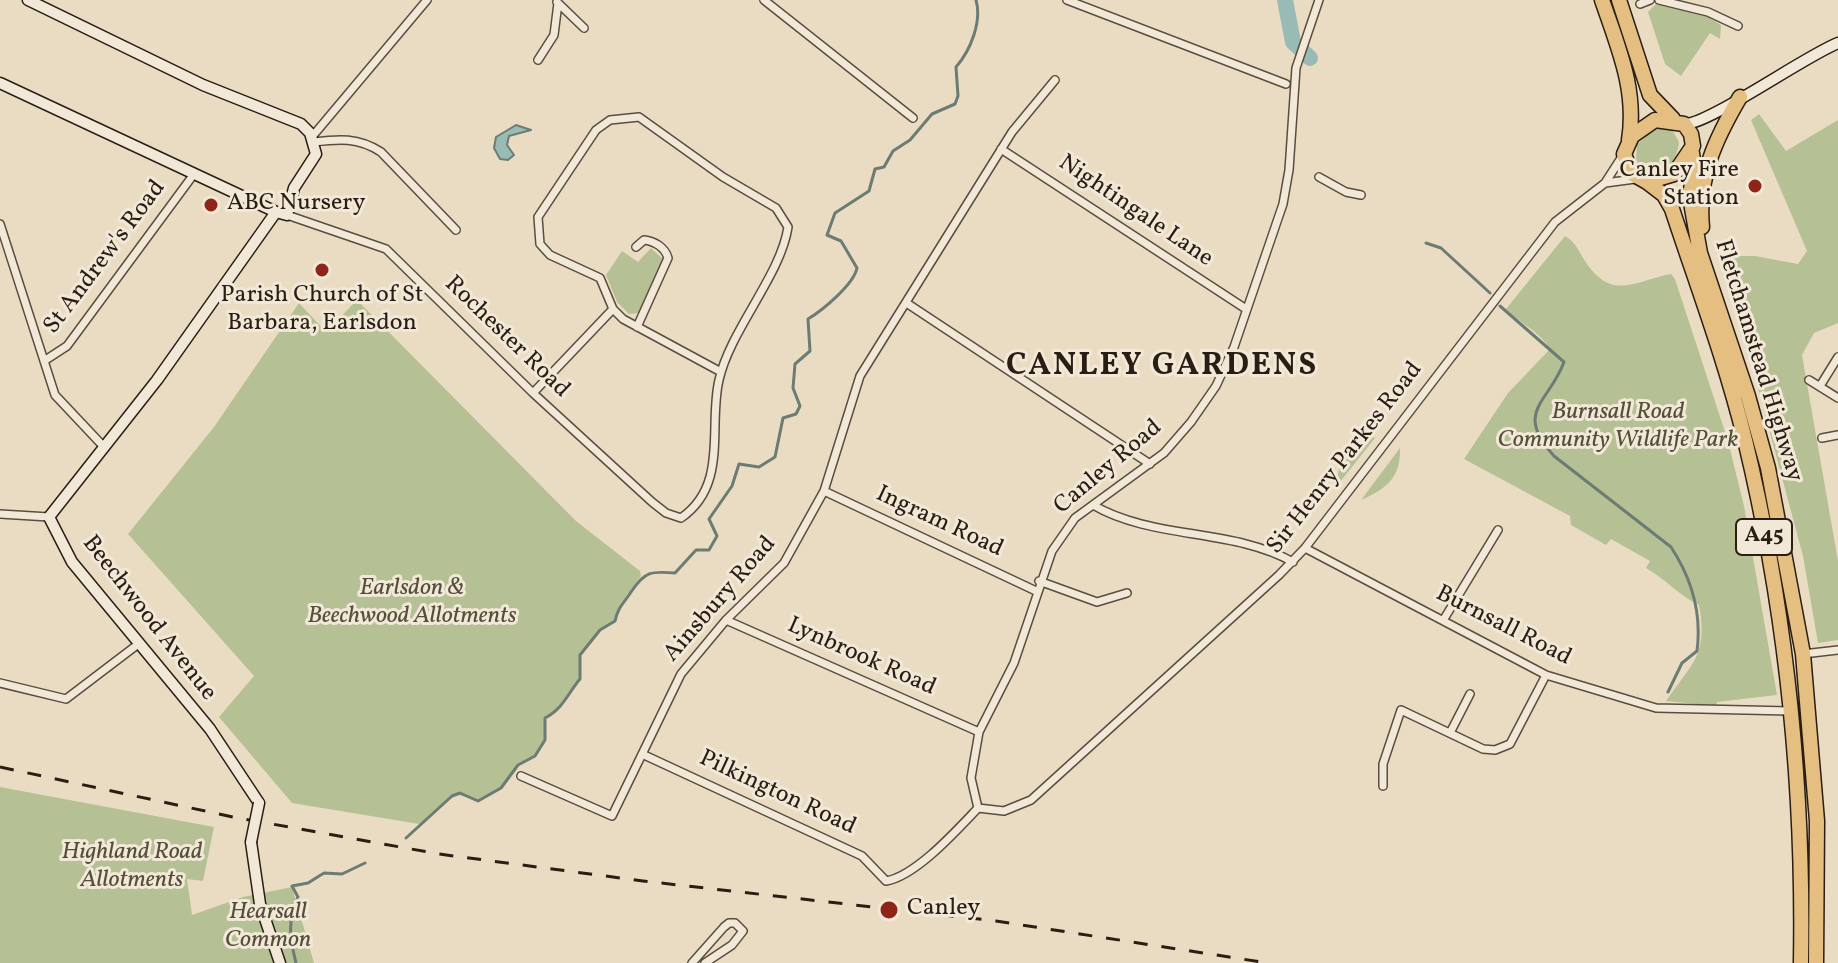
<!DOCTYPE html>
<style>
body{margin:0}
canvas{display:block;background:#eadcc2}
</style>
<canvas width="1838" height="963"></canvas>
<script>
const context = document.querySelector('canvas').getContext('2d');
context.lineJoin = 'round';
function paint(path, color) {
  context.fillStyle = color;
  context.fill(path, 'evenodd');
}
function strokePath(path, color, width, dash) {
  context.strokeStyle = color;
  context.lineWidth = width;
  context.lineCap = dash ? 'butt' : 'round';
  context.setLineDash(dash || []);
  context.stroke(path);
}
function drawText(font, color, halo, rows, align = 'center') {
  context.font = font + ' Vollkorn,serif';
  context.lineWidth = 6;
  context.setLineDash([]);
  context.textBaseline = 'middle';
  context.strokeStyle = halo;
  context.fillStyle = color;
  for (const [text, x, y, turn = 0] of rows) {
    context.save();
    context.translate(x, y);
    context.rotate((+turn || 0) * Math.PI / 180);
    context.textAlign = isNaN(turn) ? turn : align;
    if (halo) context.strokeText(text, 0, 0);
    context.fillText(text, 0, 0);
    context.restore();
  }
}
paint(new Path2D(`
 M1656,4L1699,12L1721,25L1720,39L1710,33L1681,76L1665,64L1648,12Z
 M1759,114L1786,151L1838,120V323L1814,333L1802,355L1838,561V640L1818,643L1803,556L1727,272L1726,256H1755L1798,264L1807,251L1751,120Z
 M1671,128L1679,142C1677,167 1654,185 1636,160L1637,144L1654,129Z
 M1565,236C1575,241 1579,252 1585,261C1612,302 1634,281 1671,274L1675,279L1728,441L1744,506L1777,695L1717,702L1716,706L1666,701C1693,662 1708,655 1699,605C1678,595 1667,580 1646,568L1650,561L1611,539L1606,545L1571,525L1570,516L1464,459L1508,393L1550,349C1539,331 1521,324 1506,309Z
 M651,248L664,260L641,313L629,314L617,302L606,275L622,251L638,262Z
 M357,300L576,521L640,571L641,576L621,603L615,621L600,630L580,655V679C567,694 562,709 545,718V740L535,756L518,765L501,788L478,801L456,794C444,801 429,821 419,824L292,803L219,717L254,676L128,534L214,427L299,303L326,332Z
 M1374,437L1375,438L1336,487C1339,457 1347,448 1374,437Z
 M1400,448C1401,477 1387,489 1361,500Z
 M0,787L214,827L203,881L187,879L192,915L243,897L292,887L314,963H0Z`), '#b5c195');
const water = new Path2D(`
 M516,125L531,130L509,136L507,145L514,155L508,160L500,159L494,148L496,137Z`);
paint(water, '#98bbb5');
strokePath(water, '#6c7c74', 2);
strokePath(new Path2D(`
 M1426,243L1441,248L1490,293
 M1500,306L1564,362C1549,403 1513,411 1554,456L1671,547C1692,579 1702,613 1697,651L1682,663L1668,692
 M406,838L452,796L460,793L478,801L501,788L518,765L535,756L545,740V718C563,709 568,693 580,679V655L600,630L615,621C618,607 624,603 631,592C645,571 651,571 675,573L696,550H709L717,536L709,519L732,486L739,464L759,467L775,457L783,418L796,414L800,406L793,388L795,364L810,351L808,319C823,310 854,284 857,268L841,241L827,235L835,213L869,191L875,169L884,167L893,151L910,140L932,114L955,104L958,96L956,67C971,50 982,21 976,0
 M296,963C290,939 287,920 298,897L292,886L308,883L324,873L342,874L365,863`), '#6c7c74', 3);
strokePath(new Path2D(`
 M1285,0L1293,42L1310,58`), '#98bbb5', 16);
const street = new Path2D(`
 M764,0L913,118
 M1067,0L1286,84
 M1659,0L1708,12L1738,26
 M557,2L584,28
 M1640,4L1650,0
 M538,60L554,35L558,3
 M311,138L427,0
 M313,142C339,139 358,137 381,152L456,230
 M1001,149L1246,309
 M1319,177L1346,192L1361,195
 M1605,183L1623,155
 M287,215L386,249L533,393L652,502L666,513L681,518C729,485 708,426 719,380C730,330 781,275 788,227L776,208L723,177L639,117L610,120L596,130L538,217L540,244L550,255L600,278L613,309L623,319L721,372
 M0,224L55,395L104,447
 M636,247L644,240C654,241 665,247 668,258L637,327
 M908,304L1150,464
 M44,361L67,346L194,174
 M1809,380L1838,398
 M1820,386L1838,357
 M533,393L613,309
 M1822,438L1838,435
 M824,491L1036,591
 M1093,505C1153,540 1233,528 1293,562
 M0,514L49,517
 M1305,548L1546,675L1656,708L1790,711
 M1039,581L1097,602L1127,593
 M1444,619L1498,530
 M726,620L979,732
 M1803,654L1838,650
 M0,683L66,699L137,645
 M1451,731L1470,694
 M642,754L862,856L886,881C916,876 957,830 978,808
 M521,776L612,816L681,674L726,620L784,563L824,491L860,376L1012,132L1055,80
 M1383,786V764L1401,710L1483,749L1495,750L1510,744L1546,675
 M978,808L1004,811L1031,800L1279,575L1305,548L1555,222L1605,183L1635,179
 M978,808L971,778L979,732L1014,663L1052,551L1075,518L1164,453L1191,422L1216,386L1234,347L1283,204L1289,170L1296,68L1319,0
 M692,963L724,927L729,923H735L743,931L732,945L705,963`);
const secondary = new Path2D(`
 M0,83L276,212L287,215L294,188L316,154L310,133L301,124L203,85L28,0
 M1684,124C1706,126 1805,56 1838,43
 M259,803L210,729L72,562L49,517L157,380L276,212
 M251,842L260,904L280,963`);
const highway = new Path2D(`
 M1602,0C1618,47 1637,90 1629,140
 M1619,0L1650,95L1673,119
 M1655,120L1684,124L1691,134L1693,146L1674,174L1647,182L1631,173L1624,154L1632,136Z
 M1692,153L1694,168L1690,197L1700,253L1748,396L1768,468L1803,654L1817,821L1816,963
 M1647,182L1664,195L1672,209C1697,285 1726,362 1745,440C1786,610 1804,788 1801,963
 M1702,227C1697,177 1716,138 1740,97`);
strokePath(street, '#5a4d3f', 10);
strokePath(secondary, '#2a1d13', 13);
strokePath(highway, '#2a1d13', 17);
strokePath(street, '#f1e8d7', 7);
strokePath(secondary, '#f1e8d7', 10);
strokePath(highway, '#e5be81', 14);
strokePath(new Path2D(`
 M0,767L233,817L439,854L643,881L996,921L1268,963`), '#2a1d13', 3, [14, 14]);
const secondaryBridge = new Path2D(`
 M251,842L259,803`);
strokePath(secondaryBridge, '#2a1d13', 13, []);
strokePath(secondaryBridge, '#f1e8d7', 10);
for (const [x, y, r, color] of [
 [1755,186,8,"#8f2418"],
 [211,205,8,"#8f2418"],
 [322,270,8,"#8f2418"],
 [889,910,10,"#8f2418"]
]) {
  const dot = new Path2D();
  dot.arc(x, y, r, 0, 2 * Math.PI);
  context.fillStyle = color;
  context.fill(dot);
  strokePath(dot, '#f1e8d7', 3);
}
for (const [x, y, w] of [
 [1764,537,56]
]) {
  const box = new Path2D();
  box.roundRect(x - w / 2, y - 18, w, 36, 6);
  context.fillStyle = '#f1e8d7';
  context.fill(box);
  strokePath(box, '#2a1d13', 2);
}
drawText('bold 22px', '#2a1d13', null, [
 ["A45",1764,537]
]);
drawText('24px', '#2a1d13', '#f1e8d7', [
 ["Canley Fire",1739,172,"right"],
 ["Station",1739,200,"right"],
 ["ABC Nursery",227,205],
 ["Parish Church of St",322,297,"center"],
 ["Barbara, Earlsdon",322,325,"center"],
 ["Canley",907,910]
], 'left');
drawText('24px', '#2a1d13', '#f1e8d7', [
 ["Nightingale Lane",1135,212,34],
 ["St Andrew's Road",106,258,-53],
 ["Rochester Road",506,338,44],
 ["Fletchamstead Highway",1757,361,73],
 ["Sir Henry Parkes Road",1346,459,-52],
 ["Canley Road",1109,468,-40],
 ["Ingram Road",939,523,25],
 ["Ainsbury Road",721,600,-49],
 ["Beechwood Avenue",148,619,52],
 ["Burnsall Road",1503,627,27],
 ["Lynbrook Road",861,658,24],
 ["Pilkington Road",777,794,25]
]);
drawText('italic 24px', '#544e3a', '#f1e8d7', [
 ["Burnsall Road",1618,414],
 ["Community Wildlife Park",1618,442],
 ["Earlsdon &",412,590],
 ["Beechwood Allotments",412,618],
 ["Highland Road",132,854],
 ["Allotments",132,882],
 ["Hearsall",268,914],
 ["Common",268,942]
]);
context.letterSpacing = '2px';
drawText('bold 32px', '#2a1d13', '#f1e8d7', [
 ["CANLEY GARDENS",1162,368]
]);
context.letterSpacing = '0px';
</script>
